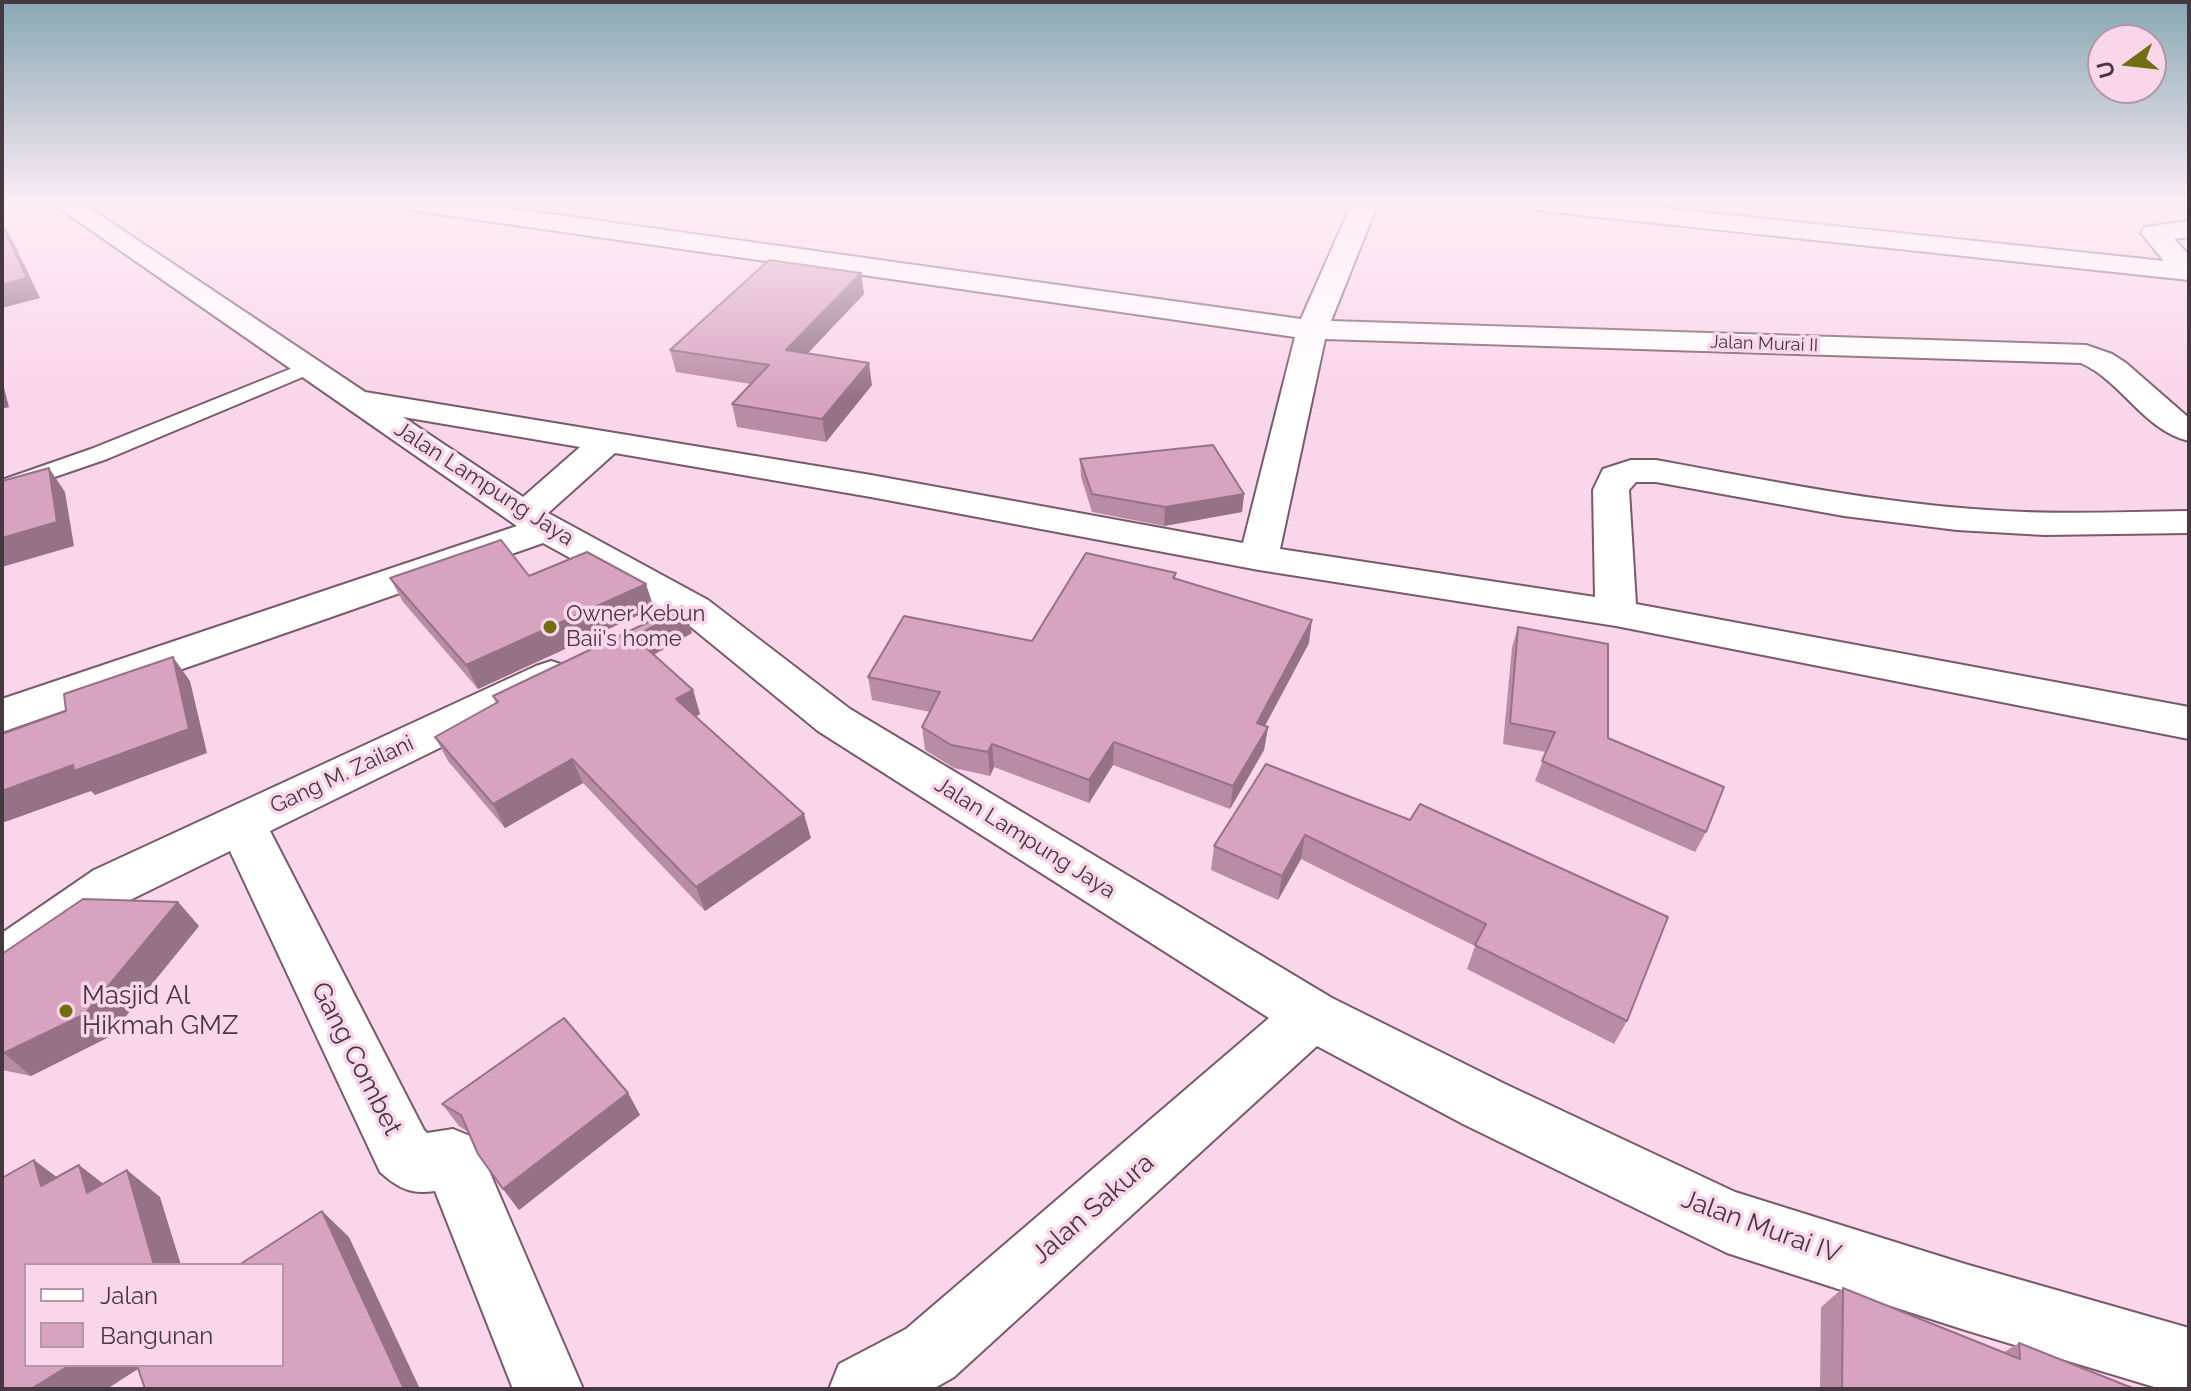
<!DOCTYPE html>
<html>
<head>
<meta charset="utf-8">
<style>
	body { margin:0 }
	#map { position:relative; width:2191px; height:1391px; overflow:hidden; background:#fad6ea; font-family:Raleway,sans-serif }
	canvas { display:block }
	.frame { position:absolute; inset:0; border:4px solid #463840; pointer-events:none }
	.legend { position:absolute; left:24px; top:1263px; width:260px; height:104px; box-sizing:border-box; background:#fad6ea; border:2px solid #b297a6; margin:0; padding:10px 14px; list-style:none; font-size:24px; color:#463840 }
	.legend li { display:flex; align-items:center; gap:16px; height:40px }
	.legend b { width:40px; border:2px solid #b297a6 }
	.north { position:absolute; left:2087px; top:24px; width:80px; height:80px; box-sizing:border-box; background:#fad6ea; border:2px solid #b297a6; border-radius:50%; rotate:255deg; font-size:22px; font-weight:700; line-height:32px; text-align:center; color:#463840 }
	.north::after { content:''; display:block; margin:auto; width:28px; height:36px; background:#6f6f12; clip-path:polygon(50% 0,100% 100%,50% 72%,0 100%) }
</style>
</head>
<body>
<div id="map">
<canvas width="2191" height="1391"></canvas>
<div class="frame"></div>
<ul class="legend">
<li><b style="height:10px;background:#fff"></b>Jalan</li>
<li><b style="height:22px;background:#d7a3c1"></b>Bangunan</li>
</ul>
<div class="north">U</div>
</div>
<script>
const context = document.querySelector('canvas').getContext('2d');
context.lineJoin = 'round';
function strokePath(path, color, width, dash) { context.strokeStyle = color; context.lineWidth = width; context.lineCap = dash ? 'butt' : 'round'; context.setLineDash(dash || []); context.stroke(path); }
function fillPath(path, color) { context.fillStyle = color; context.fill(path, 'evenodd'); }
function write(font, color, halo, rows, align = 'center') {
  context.font = font + ' Raleway,sans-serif'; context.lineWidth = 7; context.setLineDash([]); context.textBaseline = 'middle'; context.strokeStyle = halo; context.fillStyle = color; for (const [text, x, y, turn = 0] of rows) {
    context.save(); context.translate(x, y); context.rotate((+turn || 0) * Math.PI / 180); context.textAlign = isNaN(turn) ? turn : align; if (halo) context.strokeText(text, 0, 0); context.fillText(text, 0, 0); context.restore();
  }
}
const lane = new Path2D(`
	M310,361L320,367L317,371L107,459L2,495V480L91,449Z`);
const street = new Path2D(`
	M52,203H82L365,392L871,475L1243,543L1295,337L417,211L408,208L404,203H472L1301,319L1352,203H1378L1331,321L2086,345L2112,354L2126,363L2189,418V441C2143,430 2123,382 2081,363L1325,339L1280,549L1595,597L1593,490L1603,469L1631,460H1656C1766,480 1876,503 1988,510C2055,515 2122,512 2189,511V533L2044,535L1957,530L1844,516L1656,482H1636L1629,490L1636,604L2189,707V739L1616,626L1259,570L871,497L615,453L548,513L708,600L850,709L1332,998L1505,1084L1735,1192L1965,1264L2189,1328V1389H2161L1965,1330L1727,1253L1463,1124L1317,1046L954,1377L933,1389H829L839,1364L906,1329L1269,1018L818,731L680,618L543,543L2,732V699L517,526ZM403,417L580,447L523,497Z
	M1530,203H1616L2164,261L2141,233L2145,227L2189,221V237L2174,239L2189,255V280L1543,211L1534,208Z
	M551,661L566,666L573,676L566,686L270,831L424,1130L427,1133L453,1129L475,1138L583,1389H513L435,1191C411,1195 398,1188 380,1172L230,851L130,900L21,978L2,985V933L94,870L536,666Z`);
strokePath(lane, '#795a6c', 4);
strokePath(street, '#795a6c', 4);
fillPath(lane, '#fff');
fillPath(street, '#fff');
fillPath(new Path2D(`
	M861,273L864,294L808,353L872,385L826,442L737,427L732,404L751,384L676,372L670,350Z
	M1080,459L1244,494L1242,512L1164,526L1092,512L1081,477Z
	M1176,573L1175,578L1309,643L1265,726L1268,727L1264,750L1230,809L1113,765L1089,803L994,767L990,776L954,768L925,750L922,727L930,712L872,700L868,677L1032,641Z
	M390,578L654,608L478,689L403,602Z
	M1518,627L1608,738L1706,832L1695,852L1535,781L1546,752L1503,744L1512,647Z
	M692,633L654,655L693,690L700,714L696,717L811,838L705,911L583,783L505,828L448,761L435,737L496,703L493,696Z
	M1266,764L1627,1021L1614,1044L1467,969L1475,946L1301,859L1278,900L1211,870L1214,846Z
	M178,902L199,926L109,1037L31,1076L2,1070V954Z
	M628,1093L640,1115L519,1210L503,1189L468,1132L459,1126L442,1104Z
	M1843,1288L2004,1352L2019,1343L2135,1389H1820L1821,1307Z`), '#b98ca6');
fillPath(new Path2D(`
	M2,223L12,239L40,298L2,308Z
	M861,273L864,294L790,372L786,350Z
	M869,363L872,385L826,442L822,419Z
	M2,380L9,407L2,409Z
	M49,468L65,492L74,546L2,567V538Z
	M1244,494L1242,512L1164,526L1165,507Z
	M646,584L654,608L478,689L466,665Z
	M685,609L692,633L642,661L634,637Z
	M1312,620L1309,643L1254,746L1257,723Z
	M173,657L190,681L207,753L95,795L91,791L2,823V791L73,765Z
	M693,690L700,714L684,723L676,699Z
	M1268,727L1264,750L1230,809L1233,786Z
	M1114,742L1113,765L1089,803V780Z
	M992,744L994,767L990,776L988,752Z
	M572,759L583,783L505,828L493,804Z
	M804,814L811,838L705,911L696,887Z
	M1305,835L1301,859L1278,900L1282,876Z
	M178,902L199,926L109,1037L31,1076L4,1053Z
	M628,1093L640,1115L519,1210L503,1189Z
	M34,1160L70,1187L41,1186Z
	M79,1165L114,1192L87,1193Z
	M127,1170L160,1197L181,1265H154Z
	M322,1211L349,1237L420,1389H404Z
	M70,1365H144L107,1389H31Z`), '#967287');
const building = new Path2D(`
	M2,225L27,278L2,285Z
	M769,260L861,273L786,350L869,363L822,419L732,404L769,365L670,350Z
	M1213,445L1244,494L1165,507L1092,494L1080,459Z
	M49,468L57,522L2,538V481Z
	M501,540L529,576L587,552L646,584L466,665L390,578Z
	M1086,553L1176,573L1173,578L1312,620L1257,723L1268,727L1233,786L1114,742L1089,780L992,744L988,752L951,745L922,727L940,692L868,677L904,616L1032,641Z
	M682,606L685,609L634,637L693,690L676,699L804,814L696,887L572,759L493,804L435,737L498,702L493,696Z
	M1518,627L1608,644V738L1724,787L1706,832L1542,761L1555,732L1510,723Z
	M173,657L189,729L74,771L73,765L2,791V734L66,711L64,694Z
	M1266,764L1410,820L1420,804L1668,917L1627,1021L1475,945L1486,924L1305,835L1282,876L1214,846Z
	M83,899L178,902L85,1014L4,1053H2V954Z
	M564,1018L628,1093L503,1189L478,1154L461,1115L442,1104Z
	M34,1160L41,1186L79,1165L87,1193L127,1170L154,1265H26V1365H70L31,1389H2V1178Z
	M322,1211L404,1389H145L137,1365H282V1265H239Z
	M1843,1288L2020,1359L2019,1343L2135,1389H1842Z`);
fillPath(building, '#d7a3c1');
strokePath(building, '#967287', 2);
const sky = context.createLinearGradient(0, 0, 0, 398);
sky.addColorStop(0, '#87a8b3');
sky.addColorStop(0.51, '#fdedf6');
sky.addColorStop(1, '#fdedf600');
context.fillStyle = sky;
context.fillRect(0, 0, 2191, 398);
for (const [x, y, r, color] of [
	[550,627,8,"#6f6f12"],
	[66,1011,8,"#6f6f12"]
]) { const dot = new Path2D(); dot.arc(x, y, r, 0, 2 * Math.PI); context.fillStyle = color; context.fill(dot); strokePath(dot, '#fad6ea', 3); }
write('18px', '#463840', '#fad6ea', [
	["Jalan Murai II",1764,344,2]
]);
write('22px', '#463840', '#fad6ea', [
	["Jalan Lampung Jaya",484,484,33],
	["Gang M. Zailani",342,775,-25],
	["Jalan Lampung Jaya",1025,838,32]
]);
write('22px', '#463840', '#fad6ea', [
	["Owner Kebun",566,614],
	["Baii's home",566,639]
], 'left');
write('26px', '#463840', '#fad6ea', [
	["Masjid Al",82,996],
	["Hikmah GMZ",82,1026]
], 'left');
write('26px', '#463840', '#fad6ea', [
	["Gang Combet",356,1059,63],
	["Jalan Sakura",1093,1209,-41],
	["Jalan Murai IV",1761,1227,20]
]);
</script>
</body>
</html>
